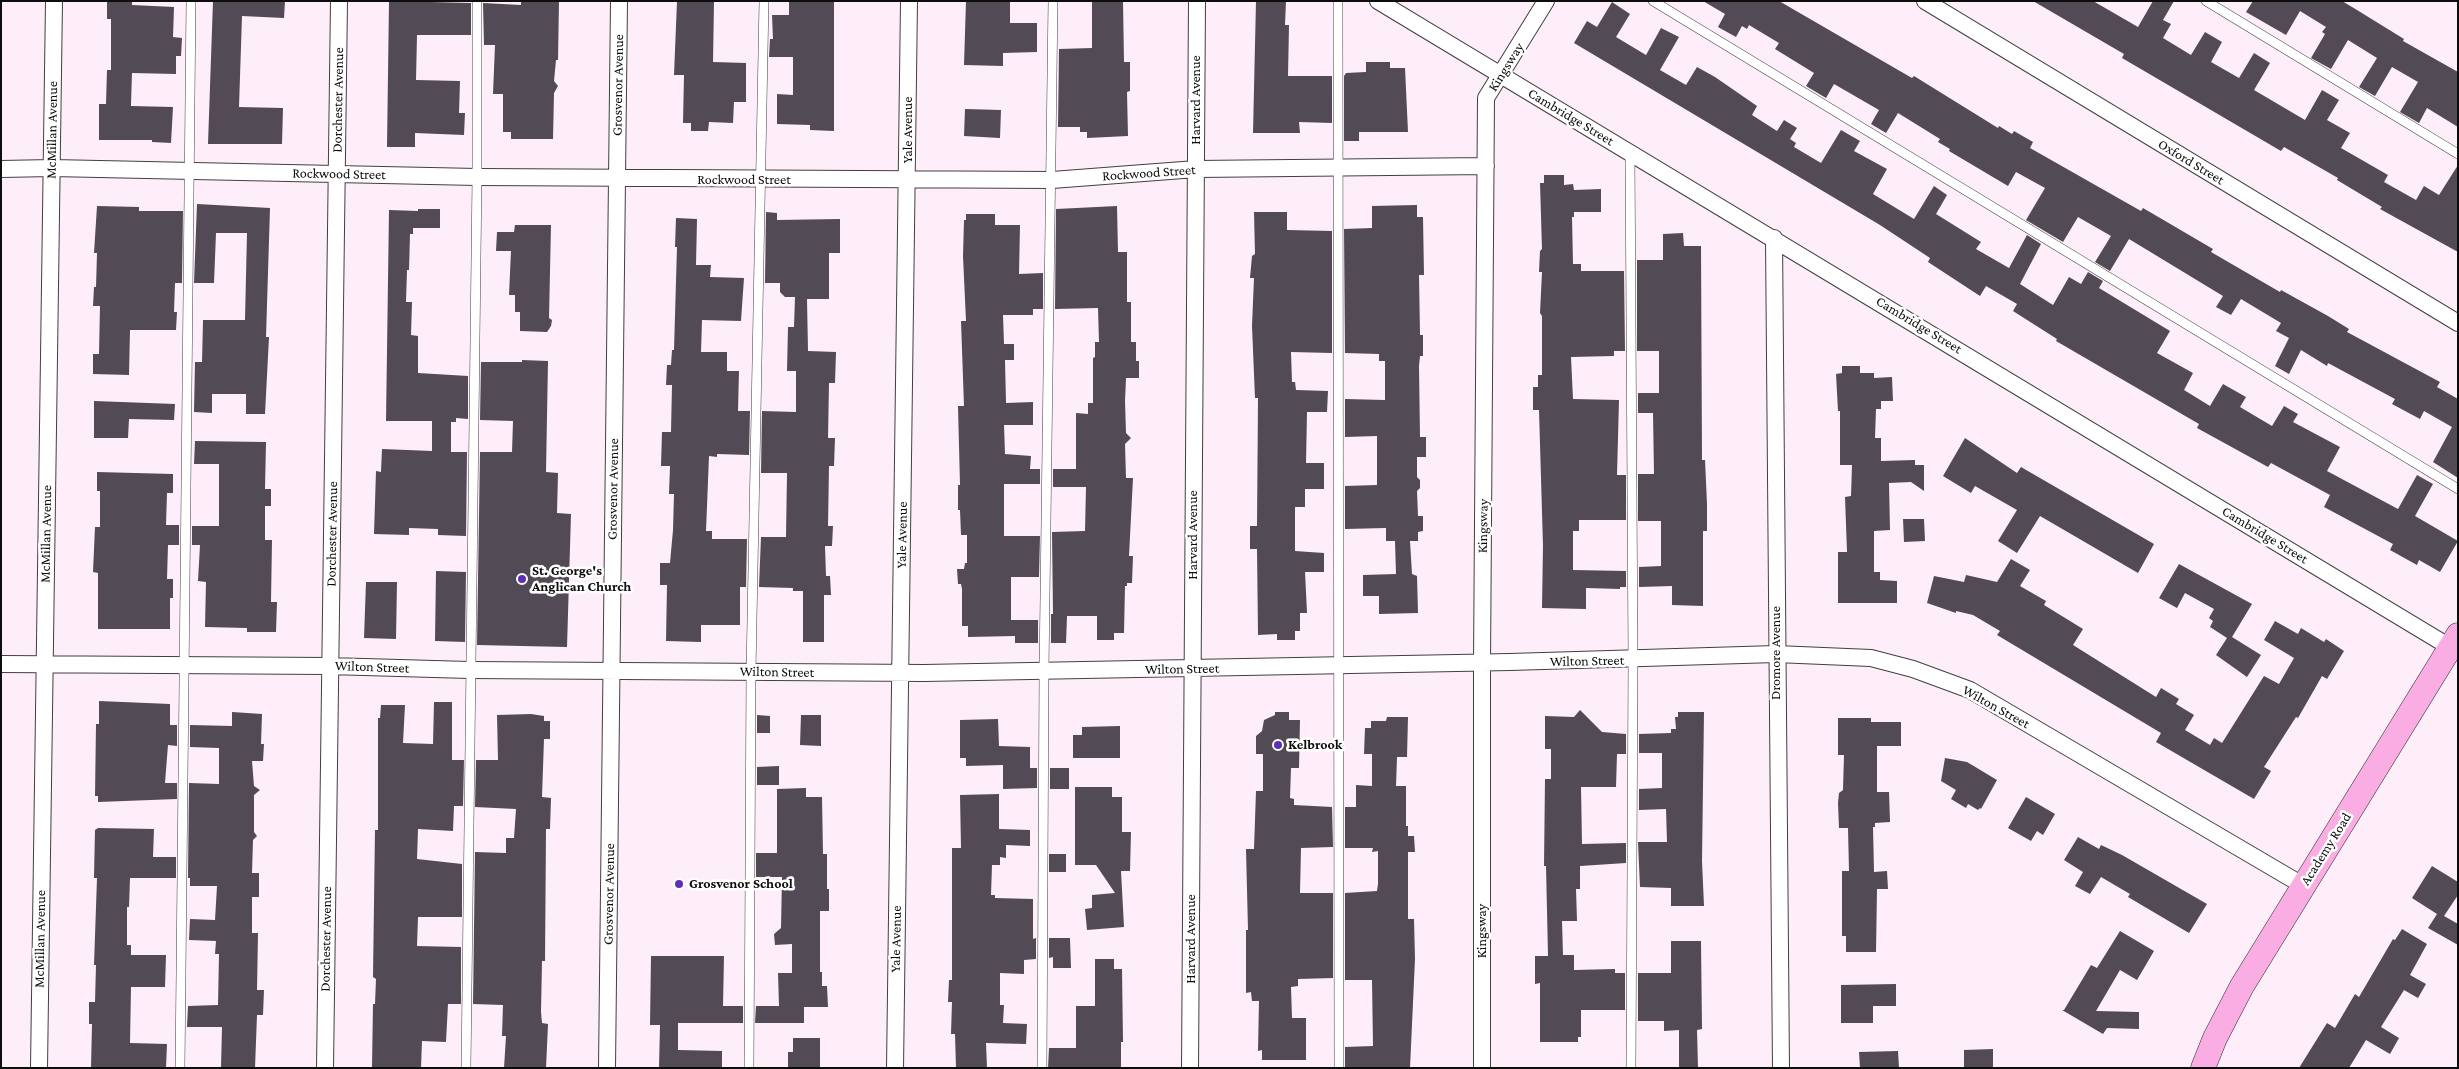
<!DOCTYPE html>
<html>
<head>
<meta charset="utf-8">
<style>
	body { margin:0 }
	#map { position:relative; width:2459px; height:1069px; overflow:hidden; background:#feeefa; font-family:"Crimson Pro",serif }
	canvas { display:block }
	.frame { position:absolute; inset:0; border:2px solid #0d0d0d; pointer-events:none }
</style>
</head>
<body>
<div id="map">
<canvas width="2459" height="1069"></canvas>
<div class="frame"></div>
</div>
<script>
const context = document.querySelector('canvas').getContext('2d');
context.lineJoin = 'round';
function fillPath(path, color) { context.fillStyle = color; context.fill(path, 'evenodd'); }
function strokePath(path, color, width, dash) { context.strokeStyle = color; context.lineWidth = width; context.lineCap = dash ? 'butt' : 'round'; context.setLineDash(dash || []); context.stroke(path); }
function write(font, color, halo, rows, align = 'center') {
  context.font = font + ' "Crimson Pro",serif'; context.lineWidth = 5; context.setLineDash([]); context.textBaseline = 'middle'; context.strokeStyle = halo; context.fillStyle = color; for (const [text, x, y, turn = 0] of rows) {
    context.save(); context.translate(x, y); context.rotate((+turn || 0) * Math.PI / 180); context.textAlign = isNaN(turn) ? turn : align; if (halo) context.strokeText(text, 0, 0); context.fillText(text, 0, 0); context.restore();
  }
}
fillPath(new Path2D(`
	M107,1H132V5L174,7L173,37L182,38L181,56H176V74L132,73L131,104V106L173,107L171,143L152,142V140H99V104H106L107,70H111V19H107Z
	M213,1H285L284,18L242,16L239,107L283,108L282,144H208Z
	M389,1L471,3V35H417L416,80L460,81L459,113H465L464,135L415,133V147H387Z
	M521,1H559L558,60H556L554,81L558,86L554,93L553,139H511V132H503V94H493L495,45H484L483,3L521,5Z
	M677,1H714L713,62L746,63V102H734L733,123L709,122L708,131H691V123H683L684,75H674Z
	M789,1H834V131L810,130V125L777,124V94L793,95V57H769L770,39H773L772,15H789Z
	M966,1H1010V23H1037V52L1003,53V66L964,65Z
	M1092,1H1123L1124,62H1130V91L1127,92L1128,136L1087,138V132H1080V127H1058L1059,49L1092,48Z
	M1256,1H1286L1285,25H1289L1288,76H1332V123L1299,122L1300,133H1253Z
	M1703,1H1779L1912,78L1914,76L1998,128L1999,126L2012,134L2014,131L2033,142L2030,148L2141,211L2143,208L2213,249L2211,252L2280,292L2281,290L2328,316L2349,329L2347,332L2440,382L2437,387L2458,399V478L2433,462L2452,427L2424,411L2420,419L2392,404L2395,399L2328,363L2327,366L2301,350L2289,374L2275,366L2289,338L2276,331L2281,323L2241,299L2231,315L2216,307L2223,296L2129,239L2110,271L2095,262L2111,236L2078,217L2063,242L2026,220L2045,188L2016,172L2008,186L1949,151L1950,149L1938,142L1940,139L1898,113L1886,133L1871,124L1879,110L1834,84L1826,98L1806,86L1814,73L1775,49L1779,43L1749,25L1747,29L1742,26L1736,37L1718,27L1725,14Z
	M2033,1H2093L2138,27L2153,1H2174L2163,20L2171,24L2163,38L2191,55L2205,32L2222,42L2211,62L2239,78L2254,53L2270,63L2254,90L2305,120L2322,90L2339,100L2327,120L2350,133L2341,148L2388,175L2384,182L2416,200L2424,186L2439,195L2458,165V252L2380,209L2382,207L2337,180L2338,178L2284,147L2281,151L2122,58L2124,54Z
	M2253,1H2342L2357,10L2404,39L2403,41L2458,72V127L2427,108L2419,123L2400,112L2418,82L2392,67L2375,96L2359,87L2377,58L2348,40L2331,69L2311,58L2325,34L2322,32L2326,27L2300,11L2286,35L2246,12Z
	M1612,2L1630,14L1616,37L1646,55L1661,28L1679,37L1660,70L1686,85L1697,67L1715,77L1757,106L1752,115L1777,131L1784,120L1797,128L1790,139L1796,143L1794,147L1821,163L1841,130L1860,141L1854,151L1887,169L1873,194L1914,219L1934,186L1947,195L1936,214L1981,242L1976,249L2009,268L2027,235L2041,244L2020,284L2053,305L2069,277L2081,284L2088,272L2103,281L2099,288L2170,331L2157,353L2193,373L2184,390L2210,406L2223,384L2246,397L2240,407L2272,426L2284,406L2298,414L2293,422L2340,447L2327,471L2398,509L2417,475L2433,484L2415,516L2458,541L2440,572L2419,560L2417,565L2390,550L2393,544L2324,507L2330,495L2271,463L2268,467L2197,428L2199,424L2056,341L2057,339L2013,311L2017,304L1986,286L1980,296L1928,262L1930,258L1880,225L1574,43L1587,21L1597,27Z
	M1366,62H1390V68H1405L1408,132H1359V141H1344V76L1346,73L1366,72Z
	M965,109L1001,110L1000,138L964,136Z
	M1544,175H1564V185L1573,184L1574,190L1601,189V212H1574V217H1572L1573,264H1581V271H1624L1625,351H1614V356L1571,357L1573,399L1619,400L1617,475H1626V520H1579V531H1573V570L1626,571V587H1620V589L1586,588V609L1542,608L1543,546L1539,410H1533V387H1538V375H1542V316L1540,313L1542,272H1539L1540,251L1542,249L1540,183H1544Z
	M197,204L270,208L266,337H269L265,414H246V394H212V413L194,412L195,362H202L203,320H245L247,233H216L214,283H194Z
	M1417,205V217H1423L1424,275H1419L1420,335H1423V356H1420L1419,366L1420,437H1426V457H1417V477L1420,480V488L1417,491L1418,516H1423V531L1418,532V541H1410L1412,574L1417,576L1418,613L1379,614V596H1363V575L1396,574L1395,541H1386V528L1345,529V486L1377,485V436L1345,437V399L1385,400V361H1379V354L1345,353L1344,229L1372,228V206Z
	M97,206L139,207V211H183L182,283H175L174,312H177L176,330H130L129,375L93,374V354H99L100,306H93L94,287H96L97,253H94Z
	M1117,206L1118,252H1127V302H1131V342H1136V361H1139V378H1126L1125,401L1126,433L1131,438L1125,444L1126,478H1133L1129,556H1133L1132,583H1127V586H1125L1124,633H1114V640H1097V616H1067L1066,643H1051V614H1053L1052,532L1085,531L1086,487H1053V469H1076V413L1088,414V403H1093V358L1095,357V342H1099L1098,308L1055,309L1056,209Z
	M418,209H440V228H413V234H410L409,270H407L406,302H412L411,335L418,336V373L468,376V419L456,418V422H451V452H467L466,536L438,535V529L409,528V535L374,534L376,471L381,472L382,449L432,451V421H386L389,210L418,211Z
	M766,212L777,213V220L840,219V253H829V299H807L808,351L836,352L835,383H829L828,438H835L834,466H829L828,526H833L832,546H825L826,576H830L831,595H824V642H803V591H793V588L759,587L761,537H786L787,473H761L762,411L796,412V371H787L788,327H794L795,297H785L780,292V283H765Z
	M1254,212H1287V230L1332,231V353L1291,352L1292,382H1295L1296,390L1328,391L1327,412H1307L1306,463H1324V489H1305V507H1295V551L1324,553V572H1305L1307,613H1300V631H1295V640H1277V634L1258,635L1257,549H1250V526H1257L1258,398H1255L1252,326L1254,278H1250L1252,256L1255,254Z
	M966,214H995V225H1020L1019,274L1043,273V309H1033V315H1003L1004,344H1014V360H1005L1006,403L1033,402V425H1004L1005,454L1031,456L1030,469H1040V484H1004V536H1040L1039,577H1011V620H1038V643H1015V636L968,637V626H962V589L961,584H958L957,569H964L965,563H967V535H961L960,510H958V485H960L958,406H964L961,321H966L963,256L964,220H966Z
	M676,218L697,219L696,265H711L710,277L744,278L741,321L702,320L701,352H727V371H739L738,411H750L749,455L717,454V457L709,456L706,531H712V539H747L746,587H740V625H701V642L666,641L667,585H660V563H670L673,530L674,494H669L670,466H661L662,432H671L672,385H666L667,365H671L672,350H674L677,247H675Z
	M515,225H551L549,318L552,320L551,326L547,332L520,331V312H515V295H509L511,251H496L497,232H514Z
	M1683,233L1684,246H1701L1702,460H1705L1707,504V531H1703V606L1672,605V586L1639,587V567L1661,566V521H1638V474H1654L1653,413H1638V393H1659V351H1637V260H1663V234Z
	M522,360L548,361L546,472L558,473L557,513L571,514L567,647L477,645L480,452H512L513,421L480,420L481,362H522Z
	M1842,366H1860V373H1874V378L1892,377L1893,401H1881V409H1876L1875,438H1881V461L1915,460V465H1924V491L1911,482L1889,483L1890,530L1874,531V572H1880V580L1897,581V603H1838V552H1847L1845,497L1851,496L1852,465H1840V411H1838L1836,374L1842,373Z
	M94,401L175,404L174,420L129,419L128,438H94Z
	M1965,438L2017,473L2021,467L2154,544L2138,573L2040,516L2017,553L1998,541L2017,510L1975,486L1971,493L1943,476Z
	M195,441L266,442L265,489H271V506H265V540H272L271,602H277L276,632H247V628L205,627L206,582L198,581L200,545H192V526H219V464H194Z
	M97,472L173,474V493H167L166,525H179V545H168L167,579H173V598H170V629H98V573L93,572L95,527H100V491H97Z
	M1903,519H1924L1925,541L1904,542Z
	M2011,559L2030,570L2020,586L2046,601L2044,605L2083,629L2073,645L2156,697L2161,688L2179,699L2176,704L2194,715L2185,730L2210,745L2214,738L2222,743L2264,676L2279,684L2294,658L2264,640L2275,621L2298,634L2301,628L2324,642L2326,639L2344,651L2327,679L2322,676L2298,718L2296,717L2264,767L2271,771L2254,799L2156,742L2161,733L1997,635L2000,631L1973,615L1956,611V613L1927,603L1934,576L1964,582L1966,575L1997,582Z
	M2179,564L2252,604L2232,637L2261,655L2247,677L2216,655L2227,638L2210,627L2213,621L2209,618L2214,609L2185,593L2177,608L2159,598Z
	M436,571L466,572L465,642L435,641Z
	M366,582H397L396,639L364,638Z
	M99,701L170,704V725H177V746L168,745L165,783H177V799L98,802V796H95L96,724H99Z
	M434,702H452V760H464L463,806H454L453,831L418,829L417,859L462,864V917H418L417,946L461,947V1004H448L446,1042L422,1041L421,1068H372L373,1004H375L376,979L373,977L375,830H378V718H380L381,705H405L403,743L433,744Z
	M1580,710L1602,732L1626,734V754H1617L1616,787H1581L1582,844L1626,843V863L1580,866V889H1576L1577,921H1562L1563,955H1574V970L1615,969V973H1625V1010H1581V1037H1578V1042H1540V983L1535,984V956H1548L1546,866H1544L1545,779H1551V749H1545V716L1574,717Z
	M232,712L262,714L261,744H264L263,761H252L254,786L260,790L254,795V832L257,836L253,840L252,873H259V897H252V933H258L257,990H264L263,1015H257L255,1068H221L222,1027H187L188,1006L218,1005L219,954H215L216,941L189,940L190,919L215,920L217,886H190V878H188L189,783L219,784V748L190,747V725L232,726Z
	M1275,712H1289V720H1300L1299,768H1291L1290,798L1294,799V805L1332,807L1333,847L1301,848L1300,893H1333V978L1298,979V986L1291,987L1292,1018H1306V1060H1262V1050L1258,1051L1259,1001H1252L1251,992L1246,993V930H1248L1246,849H1254L1256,791H1263V754H1256V736L1262,731L1264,720L1275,715Z
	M1678,712H1704L1702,861L1704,906H1671V888L1640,887L1638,842H1667L1666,809L1639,810V789L1662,788V753H1639V734L1671,733V729H1676L1675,717H1678Z
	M531,714L544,716V721H550V739H544L542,797L551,798L550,829H546L545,961H542L541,1012L542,1023L548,1024L546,1068H504L506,1036H502L503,1005L473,1004L475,852L506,853V838H514L516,809L475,807L476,760H498L497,715Z
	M757,715L770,716V733H757Z
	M801,715H821V746L800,745Z
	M1387,717H1408L1407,757H1397L1396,786H1406V826H1408V836H1414L1415,852H1408V919H1414L1415,959L1410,1068H1345V1047L1373,1046L1372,980H1345V893L1377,891L1378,884V851L1372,852L1373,848H1345V807H1356V785L1372,786V754H1364L1365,728H1371V721H1386Z
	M1838,718H1871V722H1901V746H1877V792H1889L1890,822L1875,823V827H1873L1874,872L1887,871L1888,889H1877L1876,952H1846V936H1842V871H1849L1848,828H1839L1838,803L1839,793L1843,790L1844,755H1838Z
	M998,719L999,746L1030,747V768H1037V788L1003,789V765L966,766V758H960V720Z
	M1120,726V758H1073V735H1082V727Z
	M1945,758L1967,762L1997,780L1981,809L1980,808L1978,810L1968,804L1966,808L1951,799L1956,790L1941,781Z
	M779,766V785H757V767Z
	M1050,768H1069V789H1050Z
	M1075,787H1112V797H1122V832H1131L1130,871H1121L1124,927L1087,930L1085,909L1092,908V895L1115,893L1096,865H1075Z
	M806,788V797H822L823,854H827V889H829V911H820V972H822V986H827L828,1007H804V1023H755L756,1006H779L778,973H792V944L775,945L774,934L781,928L782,877H756V853H777V789Z
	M999,794V829L1030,830V846L1006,845V858L1000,857V865H992L991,895H995V898L1033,899V939L1036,938V959L1024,960V974L1000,973V1005H1004L1003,1023L1027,1024L1026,1044L986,1043L987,1068H956L955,1034H951L952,1002H948L949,980H952V848H961L960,795Z
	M2026,797L2055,814L2043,835L2037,831L2031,841L2008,828Z
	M98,828L154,829L153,857H176V878H130L129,907H127V945H131V955H166L165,987H131L130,1043L167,1044L166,1068H91L92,1024H89V1002H95L96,965H94L97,878H94L95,830Z
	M2078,837L2099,849L2101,845L2122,855L2207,904L2189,933L2128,897L2130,894L2101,877L2090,894L2075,886L2083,872L2064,860Z
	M1049,854H1066V872H1049Z
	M2432,866L2458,882V895L2444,916L2458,924V945L2428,928L2437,914L2412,898Z
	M2402,929L2427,944L2410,975L2426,984L2418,998L2404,990L2381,1027L2399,1038L2390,1054L2366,1040L2349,1068H2299L2327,1023L2335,1028L2355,994L2359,997L2393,939L2395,940Z
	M2120,931L2154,951L2137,980L2120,970L2096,1011L2139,1012V1029L2107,1028L2103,1034L2062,1010H2064L2091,965L2097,968Z
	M1049,938H1070L1071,968H1053V957L1049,958Z
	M1671,941H1701L1702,1029L1697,1030L1698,1068H1679V1030L1664,1031V1021H1638V973H1671Z
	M651,956H724L723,1006H743V1023H678V1050L722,1051V1068H659L660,1025H650Z
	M1095,959H1114V969H1122L1123,1042H1121V1068H1048L1049,1048H1076V1006H1095Z
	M1896,984V1006H1873V1023H1841V985Z
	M793,1038H820V1068H788V1052H793Z
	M1993,1049V1068H1964V1050Z
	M1898,1051L1899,1068H1860L1859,1052Z`), '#524a54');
const service = new Path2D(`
	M1338,1L1339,1068
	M1653,1L2458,489
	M2206,1L2458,154
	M1630,153L1633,660L1631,1068
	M180,1068L191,1
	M466,1068L477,177V1
	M749,1068L751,671L764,1
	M1042,1068L1044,670L1053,1`);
const minor = new Path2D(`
	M1378,1L2458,652
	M1925,1L2458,323
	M1,169L52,168L477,177L1052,180L1196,169L1486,166
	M1774,238L1781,1068
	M1,664L329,666L469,670L924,673L1510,662L1776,654L1871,658L1913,669L1970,690L2304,886
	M39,1068L54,1
	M325,1068L339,1
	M607,1068L619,1
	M895,1068L909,1
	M1190,1068L1197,1
	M1482,1068V663L1486,98L1546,1`);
const secondary = new Path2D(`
	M2203,1068L2215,1038L2242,986L2458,635`);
strokePath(service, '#404040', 10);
strokePath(minor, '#404040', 18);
strokePath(secondary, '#2f2f2f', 25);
strokePath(service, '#fff', 9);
strokePath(minor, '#fff', 16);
strokePath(secondary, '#f9ade3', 24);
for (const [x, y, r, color] of [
	[522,579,5,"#5d2fb2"],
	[1278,745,5,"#5d2fb2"],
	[679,884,5,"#5d2fb2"]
]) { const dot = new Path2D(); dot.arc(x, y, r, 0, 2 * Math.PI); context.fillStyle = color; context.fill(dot); strokePath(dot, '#fff', 2); }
write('14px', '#0d0d0d', '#fff', [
	["Kingsway",1506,67,-58],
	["Grosvenor Avenue",618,85,-89],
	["Dorchester Avenue",338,100,-89],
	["Harvard Avenue",1196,100,-90],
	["Cambridge Street",1571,117,31],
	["McMillan Avenue",52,130,-89],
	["Yale Avenue",908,130,-90],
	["Oxford Street",2191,162,31],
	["Rockwood Street",1149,173,-4],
	["Rockwood Street",339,174,1],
	["Rockwood Street",744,180],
	["Cambridge Street",1919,325,31],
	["Grosvenor Avenue",613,489,-89],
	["Kingsway",1483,526,-89],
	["McMillan Avenue",46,534,-89],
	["Dorchester Avenue",332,534,-89],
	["Yale Avenue",902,535,-89],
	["Harvard Avenue",1193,535,-90],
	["Cambridge Street",2265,535,31],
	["Dromore Avenue",1776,653,-90],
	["Wilton Street",1587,661,-1],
	["Wilton Street",372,667,2],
	["Wilton Street",1182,669,-1],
	["Wilton Street",777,672,1],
	["Wilton Street",1996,707,29],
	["Academy Road",2326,849,-58],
	["Grosvenor Avenue",609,894,-89],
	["Kingsway",1482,931,-90],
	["McMillan Avenue",40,939,-89],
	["Dorchester Avenue",326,939,-89],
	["Yale Avenue",896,939,-89],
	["Harvard Avenue",1191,939,-90]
]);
write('bold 14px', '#0d0d0d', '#fff', [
	["St. George's",532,571],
	["Anglican Church",532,587],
	["Kelbrook",1288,745],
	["Grosvenor School",689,884]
], 'left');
</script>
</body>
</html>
